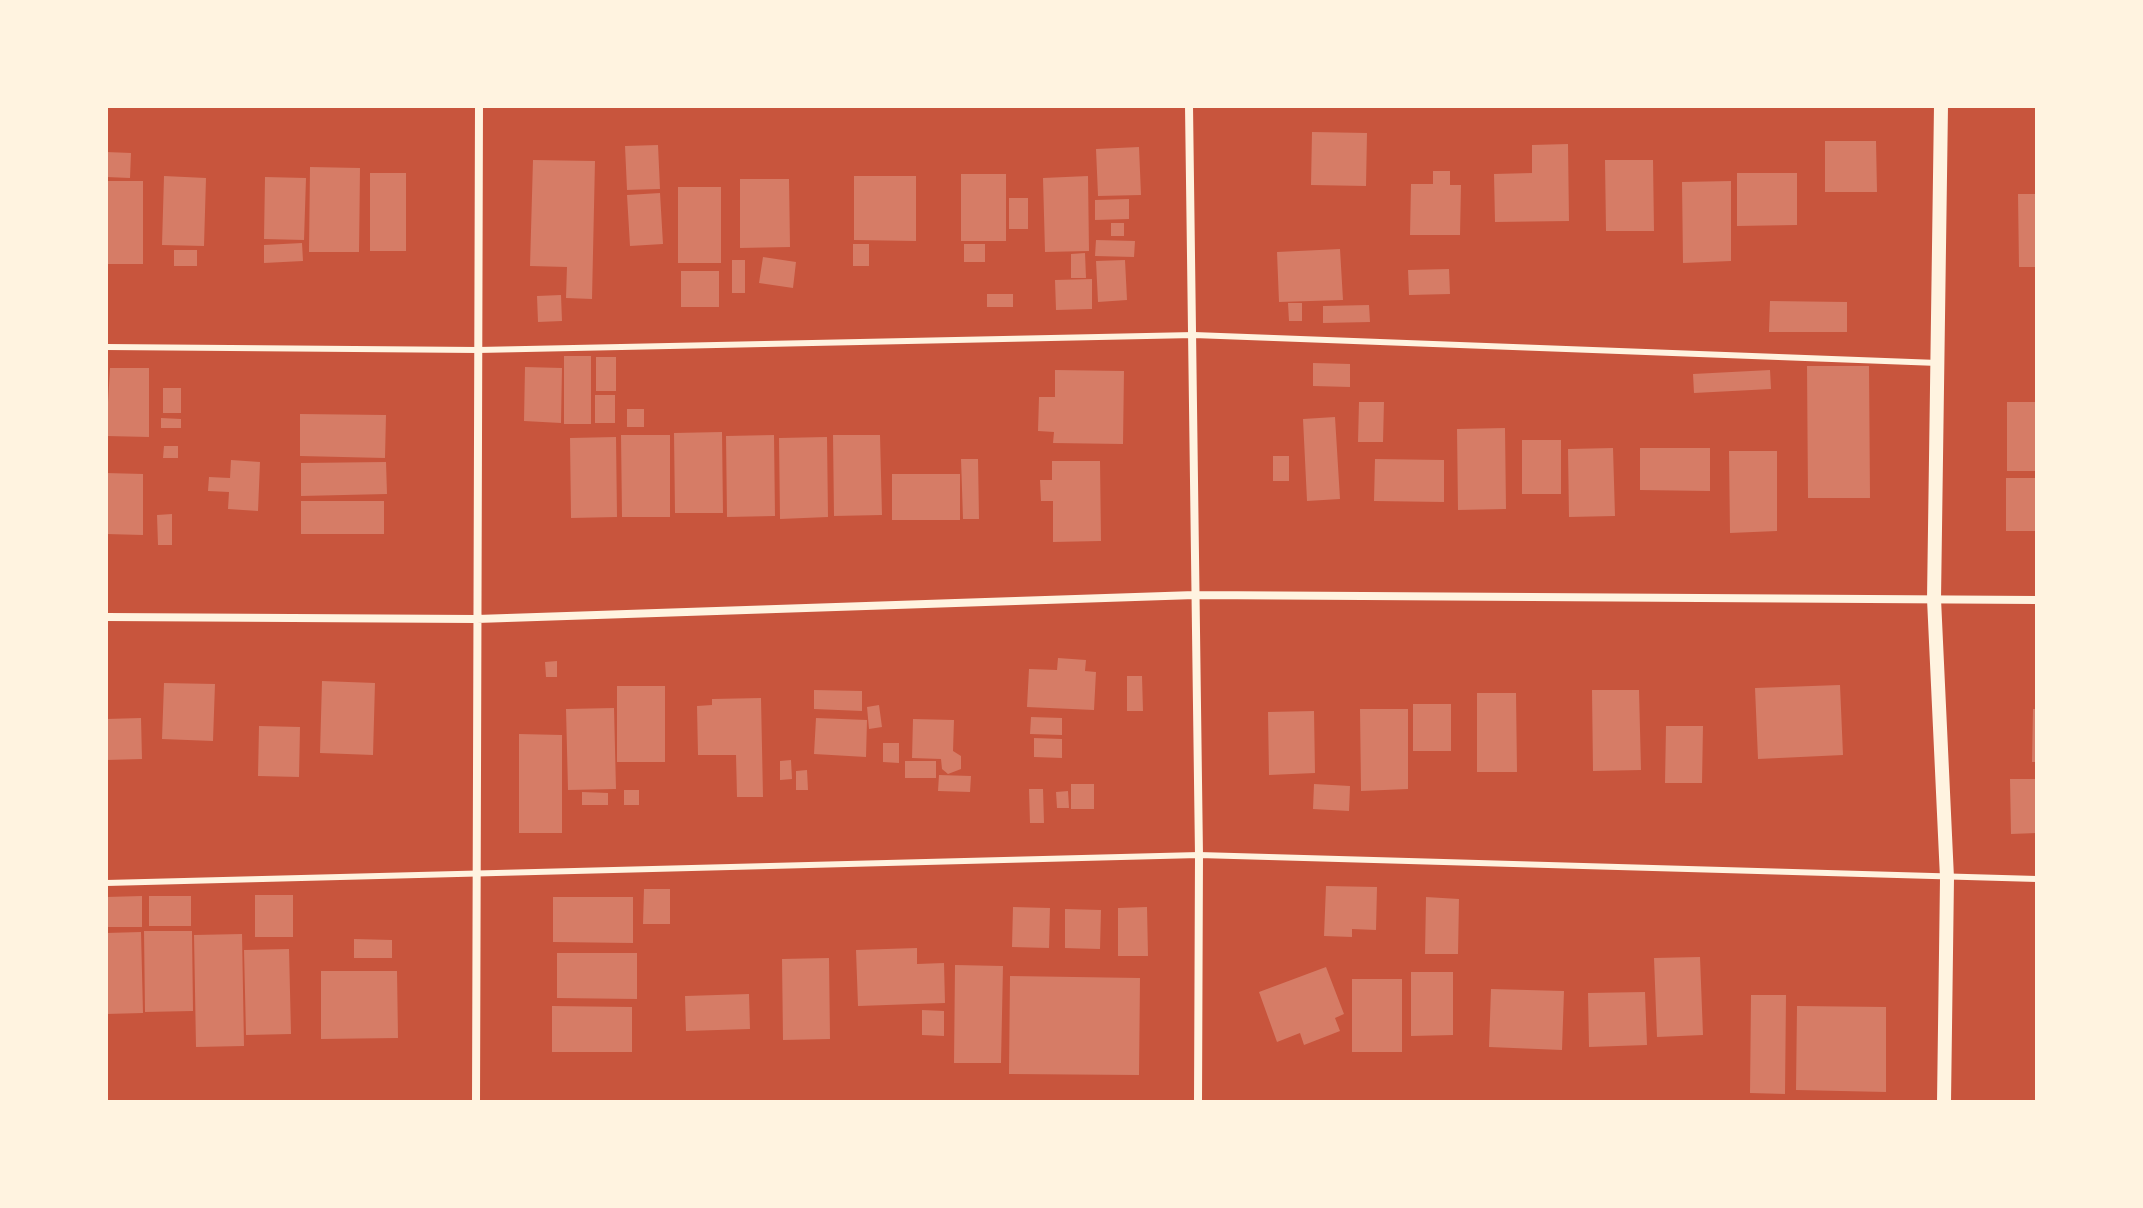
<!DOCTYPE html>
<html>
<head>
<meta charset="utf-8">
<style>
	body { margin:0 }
	#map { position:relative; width:2143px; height:1208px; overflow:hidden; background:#c8553d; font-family:Ubuntu,sans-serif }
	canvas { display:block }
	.frame { position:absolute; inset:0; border:108px solid #fff3e0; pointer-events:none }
</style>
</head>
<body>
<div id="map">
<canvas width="2143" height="1208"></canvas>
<div class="frame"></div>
</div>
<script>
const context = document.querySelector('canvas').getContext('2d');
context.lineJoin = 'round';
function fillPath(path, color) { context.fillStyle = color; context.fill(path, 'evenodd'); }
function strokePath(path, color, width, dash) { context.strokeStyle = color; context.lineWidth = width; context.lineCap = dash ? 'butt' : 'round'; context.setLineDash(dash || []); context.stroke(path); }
fillPath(new Path2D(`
	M1312,132L1367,133L1366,186L1311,185Z
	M1825,141H1876L1877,192H1825Z
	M1568,144L1569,221L1495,222L1494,174L1532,173V145Z
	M658,145L660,189L627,190L625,146Z
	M1139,147L1141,195L1098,196L1096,149Z
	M106,152L131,153L130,178L106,177Z
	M533,160L595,161L592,299L566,298L567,267L530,266Z
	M1605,160H1653L1654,231H1606Z
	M310,167L360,168L359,252H309Z
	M1433,171H1450V185H1461L1460,235H1410L1411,184H1433Z
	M370,173H406V251H370Z
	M1737,173H1797V225L1737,226Z
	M961,174H1006V241H961Z
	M164,176L206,178L204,246L162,245Z
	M854,176H916V241L854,240Z
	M1088,176L1089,251L1045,252L1043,178Z
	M265,177L306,178L304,240L264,239Z
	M740,179H789L790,247L740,248Z
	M106,181H143V264H106Z
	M1731,181V261L1683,263L1682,182Z
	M678,187H721V263H678Z
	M660,193L663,244L630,246L627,195Z
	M2018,194H2037V267H2019Z
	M1009,198H1028V229H1009Z
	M1129,199V219L1095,220V200Z
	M1111,223H1124V236H1111Z
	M1096,240L1135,241L1134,257L1095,256Z
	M302,243L303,261L264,263V245Z
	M853,244H869V266H853Z
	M964,244H985V262H964Z
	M1340,249L1343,300L1279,302L1277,252Z
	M174,250H197V266H174Z
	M1085,253L1086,278H1071V254Z
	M763,257L796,262L793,288L759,283Z
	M732,260H745V293H732Z
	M1125,260L1127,300L1098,302L1096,261Z
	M1449,269L1450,294L1409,295L1408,270Z
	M681,271H719V307H681Z
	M1092,279V309L1056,310L1055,280Z
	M987,294H1013V307H987Z
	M561,295L562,321L538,322L537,296Z
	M1770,301L1847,302V332H1769Z
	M1288,303H1302V321H1289Z
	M1369,305L1370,322L1323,323V306Z
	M564,356H591V424H564Z
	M596,357H616V391H596Z
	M1313,363L1350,364V387L1313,386Z
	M1807,366H1869L1870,498H1808Z
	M525,367L562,368L561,423L524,421Z
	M110,368H149V437L106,436Z
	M1055,370L1124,371L1123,444L1053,443L1054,432L1038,431L1039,397H1055Z
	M1770,370L1771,389L1694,393L1693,374Z
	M163,388H181V413H163Z
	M595,395H615V423H595Z
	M1359,402H1384L1383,442H1358Z
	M2007,402H2037V471H2007Z
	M627,409H644V427H627Z
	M300,414L386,415L385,458L300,456Z
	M1335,417L1340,499L1307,501L1303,419Z
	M161,418L181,419V428H161Z
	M1505,428L1506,509L1458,510L1457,429Z
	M722,432L723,513H675L674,433Z
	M621,435H670V517H622Z
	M774,435L775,516L727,517L726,436Z
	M833,435H880L882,515L834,516Z
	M616,437L617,517L571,518L570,438Z
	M827,437L828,517L780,519L779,438Z
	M1522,440H1561V494H1522Z
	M164,446H178V458H163Z
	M1613,448L1615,516L1569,517L1568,449Z
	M1640,448H1710V491L1640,490Z
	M1729,451H1777V531L1730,533Z
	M1273,456H1289V481H1273Z
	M961,459H978L979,519H963Z
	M1375,459L1444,460V502L1374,501Z
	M231,460L260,462L258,511L228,509L229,492L208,491L209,477L230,478Z
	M1052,461H1100L1101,541L1053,542V501H1041L1040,480H1052Z
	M386,462L387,494L301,496V463Z
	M106,473L143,474V535L106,534Z
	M892,474H960V520H892Z
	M2006,478H2037V531H2006Z
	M301,501H384V534H301Z
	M172,514V545H158L157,515Z
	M1058,658L1086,660L1085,671L1096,672L1094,710L1027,707L1029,669L1057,670Z
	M557,661V677H546L545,662Z
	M1127,676H1142L1143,711H1127Z
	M322,681L375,683L373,755L320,753Z
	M164,683L215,684L213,741L162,739Z
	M1840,685L1843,755L1758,759L1755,688Z
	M617,686H665V762H617Z
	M814,690L862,691V711L814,709Z
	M1592,690H1639L1641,770L1593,771Z
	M1477,693H1516L1517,772H1477Z
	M761,698L763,797H737L736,755H698L697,706L712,705V699Z
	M1413,704H1451V751H1413Z
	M879,705L882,727L869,729L867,707Z
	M614,708L616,789L568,790L566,709Z
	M1360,709H1408V789L1361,791Z
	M2033,709H2037V762H2032Z
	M1314,711L1315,773L1269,775L1268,712Z
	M1031,717L1062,718V735L1030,734Z
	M141,718L142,759L106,760V719Z
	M816,718L867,720L866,757L814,754Z
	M913,719L954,720L953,751L961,756V769L948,774L942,769L941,759L912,758Z
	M259,726L300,727L299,777L258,776Z
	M1666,726H1703L1702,783H1665Z
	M519,734L562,735V833H519Z
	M1034,738L1062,739V758L1034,757Z
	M883,743H899V763L883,762Z
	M791,760L792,779L780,780V761Z
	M905,761H936V778H905Z
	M807,770L808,790H796V771Z
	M939,775L971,776L970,792L938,791Z
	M2010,779H2037V833L2011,834Z
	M1071,784H1094V809H1071Z
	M1314,784L1350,786L1349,811L1313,809Z
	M1029,789H1043L1044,823H1030Z
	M624,790H639V805H624Z
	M1068,791L1069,808H1057L1056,792Z
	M582,792L608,793V805H582Z
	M1326,886L1377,887L1376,930L1352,929V937L1324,936Z
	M644,889H670V924H643Z
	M255,895H293V937H255Z
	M142,896V927H106V897Z
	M149,896H191V926H149Z
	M553,897H633V943L553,942Z
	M1426,897L1459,899L1458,954H1425Z
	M1013,907L1050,908L1049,948L1012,947Z
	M1147,907L1148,956H1118V908Z
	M1065,909L1101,910L1100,949L1065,948Z
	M144,931H192L193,1011L145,1012Z
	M141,932L143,1013L106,1014V933Z
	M242,934L244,1046L196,1047L194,935Z
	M354,939L392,940V958H354Z
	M917,948V964L944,963L945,1003L858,1006L856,950Z
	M289,949L291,1034L246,1035L244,950Z
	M557,953H637V999L557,998Z
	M1700,957L1703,1035L1657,1037L1654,958Z
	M829,958L830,1039L783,1040L782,959Z
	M955,965L1003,966L1001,1063H954Z
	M1326,967L1344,1014L1335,1018L1340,1031L1304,1045L1300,1033L1277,1042L1259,992Z
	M321,971H397L398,1038L321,1039Z
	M1411,972H1453V1035L1411,1036Z
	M1010,976L1140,978L1139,1075L1009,1074Z
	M1352,979H1402V1052H1352Z
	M1491,989L1564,991L1562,1050L1489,1047Z
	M1645,992L1647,1045L1589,1047L1588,993Z
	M749,994L750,1029L686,1031L685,996Z
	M1751,995H1786L1785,1094L1750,1093Z
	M552,1006L632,1007V1052H552Z
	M1797,1006L1886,1007V1092L1796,1090Z
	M922,1010L944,1011V1036L922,1035Z`), '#d67c66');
strokePath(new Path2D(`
	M106,347L478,350L1194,335L1938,363
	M106,883L1199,855L2037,879`), '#fff3e0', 6);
strokePath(new Path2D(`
	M1189,106L1199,855L1198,1102
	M106,617L477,619L1195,595L2037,600
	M476,1102L479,106`), '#fff3e0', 8);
strokePath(new Path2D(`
	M1941,106L1934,599L1947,878L1944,1102`), '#fff3e0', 14);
</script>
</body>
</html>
